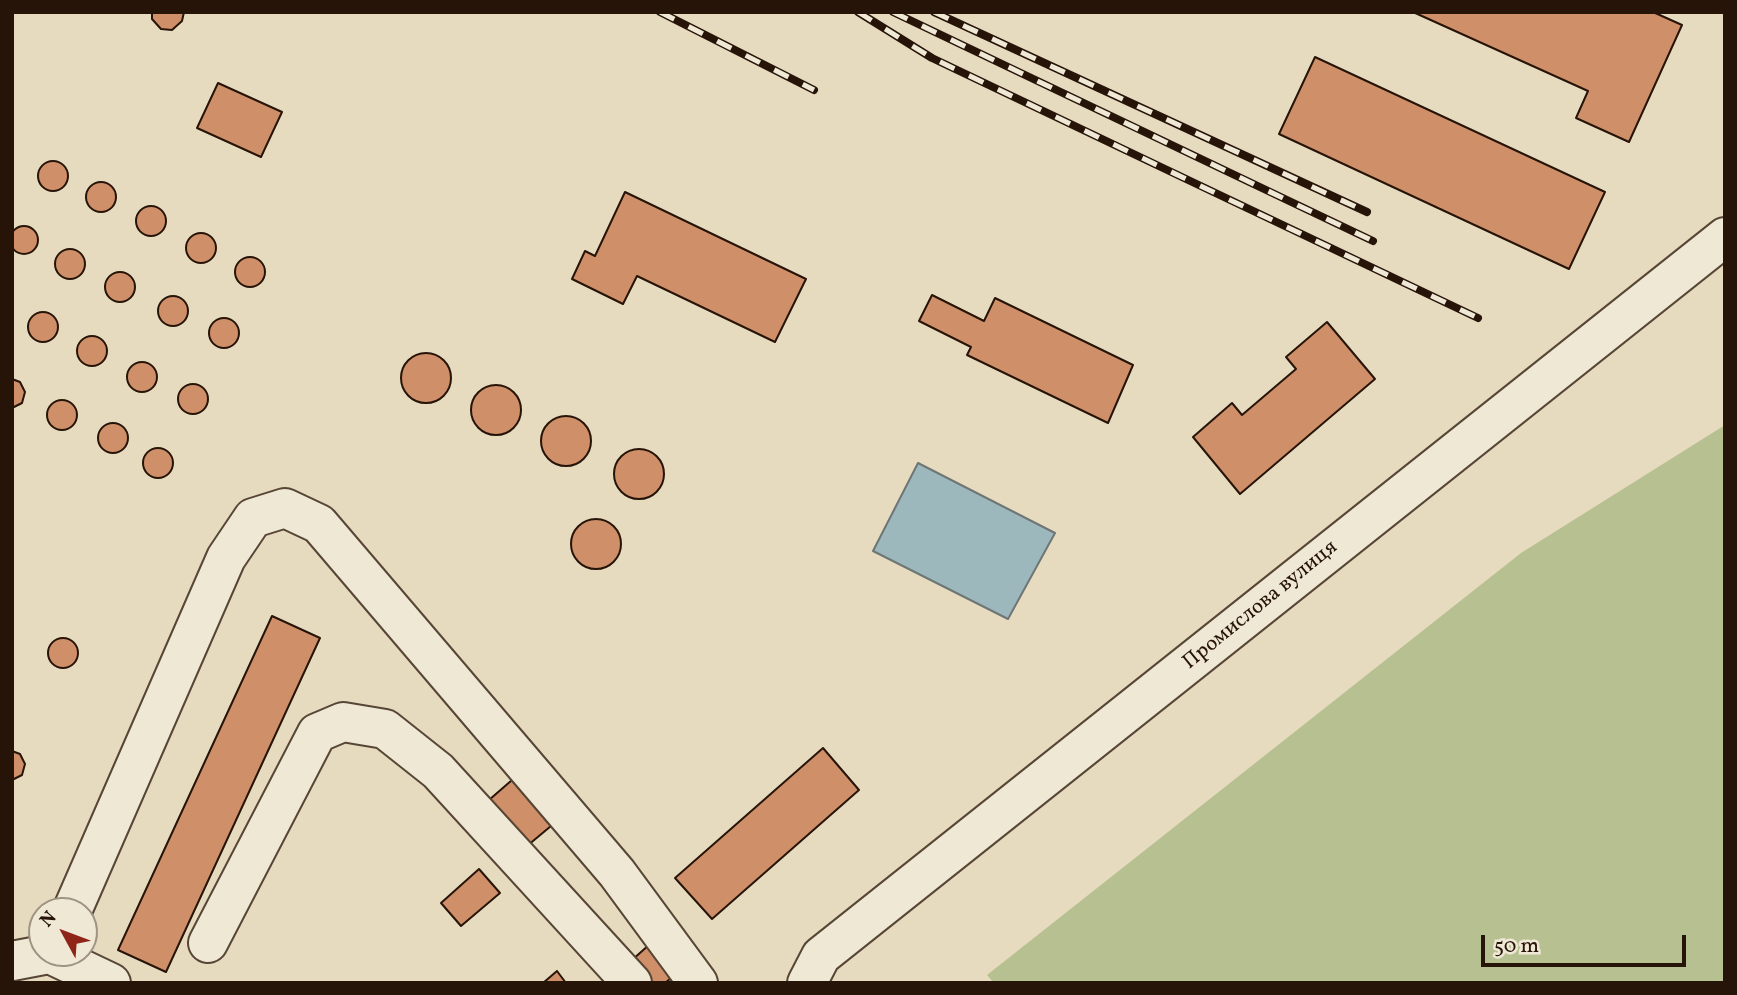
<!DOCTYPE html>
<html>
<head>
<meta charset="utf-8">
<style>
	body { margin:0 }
	#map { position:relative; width:1737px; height:995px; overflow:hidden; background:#e7dbbf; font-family:Vollkorn,serif }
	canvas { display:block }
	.frame { position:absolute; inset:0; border:14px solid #271409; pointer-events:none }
	.north { position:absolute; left:28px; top:897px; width:70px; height:70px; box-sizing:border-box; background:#efe8d5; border:2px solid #9f9383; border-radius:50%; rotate:311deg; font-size:19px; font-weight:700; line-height:28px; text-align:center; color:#271409 }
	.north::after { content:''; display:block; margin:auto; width:24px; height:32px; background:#8f2418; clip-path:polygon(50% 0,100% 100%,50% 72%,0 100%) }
	.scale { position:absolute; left:1481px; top:935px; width:205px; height:32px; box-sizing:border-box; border:4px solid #271409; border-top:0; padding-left:9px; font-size:21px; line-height:24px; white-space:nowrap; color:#271409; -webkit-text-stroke:5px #efe8d5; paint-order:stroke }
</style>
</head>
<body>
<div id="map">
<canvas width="1737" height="995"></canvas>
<div class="frame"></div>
<div class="north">N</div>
<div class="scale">50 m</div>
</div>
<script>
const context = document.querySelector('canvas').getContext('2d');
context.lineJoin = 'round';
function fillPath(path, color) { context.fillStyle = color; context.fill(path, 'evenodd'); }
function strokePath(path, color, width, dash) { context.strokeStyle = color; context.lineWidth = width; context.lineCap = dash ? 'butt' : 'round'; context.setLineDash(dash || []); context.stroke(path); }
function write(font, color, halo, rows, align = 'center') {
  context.font = font + ' Vollkorn,serif'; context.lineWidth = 5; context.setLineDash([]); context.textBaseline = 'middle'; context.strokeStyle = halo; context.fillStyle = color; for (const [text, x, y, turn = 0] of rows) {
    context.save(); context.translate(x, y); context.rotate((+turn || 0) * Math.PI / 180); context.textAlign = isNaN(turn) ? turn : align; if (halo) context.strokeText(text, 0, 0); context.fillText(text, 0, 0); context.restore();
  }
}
fillPath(new Path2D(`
	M1725,425V983H994L987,975L1521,553Z`), '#b7c090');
const water = new Path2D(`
	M918,463L1055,533L1008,619L873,551Z`);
fillPath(water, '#9db8bd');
strokePath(water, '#6e7675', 2);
const building = new Path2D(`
	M184,12L182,21L172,30L161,29L152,19V12Z
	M1413,12H1653L1682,25L1629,142L1576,118L1588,91Z
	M1315,57L1605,192L1569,269L1279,134Z
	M218,83L282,112L261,157L197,128Z
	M38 176a15 15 0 1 1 30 0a15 15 0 1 1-30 0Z
	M86 197a15 15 0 1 1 30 0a15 15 0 1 1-30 0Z
	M625,192L806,279L775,342L637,276L623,304L572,279L585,251L595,256Z
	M136 221a15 15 0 1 1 30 0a15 15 0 1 1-30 0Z
	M10 240a14 14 0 1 1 28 0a14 14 0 1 1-28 0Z
	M186 248a15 15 0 1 1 30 0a15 15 0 1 1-30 0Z
	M55 264a15 15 0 1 1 30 0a15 15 0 1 1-30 0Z
	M235 272a15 15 0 1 1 30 0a15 15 0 1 1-30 0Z
	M105 287a15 15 0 1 1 30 0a15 15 0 1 1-30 0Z
	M932,295L984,321L995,298L1133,365L1108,423L967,355L971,347L919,321Z
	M158 311a15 15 0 1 1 30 0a15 15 0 1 1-30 0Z
	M28 327a15 15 0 1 1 30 0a15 15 0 1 1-30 0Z
	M209 333a15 15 0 1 1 30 0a15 15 0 1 1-30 0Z
	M1327,322L1375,379L1240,494L1193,437L1232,403L1242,415L1296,369L1286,357Z
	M77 351a15 15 0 1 1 30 0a15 15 0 1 1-30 0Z
	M401 378a25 25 0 1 1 50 0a25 25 0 1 1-50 0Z
	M127 377a15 15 0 1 1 30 0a15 15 0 1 1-30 0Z
	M12,379L20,382L25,392L22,403L12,408Z
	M178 399a15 15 0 1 1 30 0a15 15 0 1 1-30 0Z
	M471 410a25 25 0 1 1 50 0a25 25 0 1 1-50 0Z
	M47 415a15 15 0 1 1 30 0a15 15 0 1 1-30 0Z
	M541 441a25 25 0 1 1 50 0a25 25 0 1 1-50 0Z
	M98 438a15 15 0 1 1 30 0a15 15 0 1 1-30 0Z
	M143 463a15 15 0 1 1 30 0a15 15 0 1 1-30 0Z
	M614 474a25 25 0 1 1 50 0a25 25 0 1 1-50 0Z
	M571 544a25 25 0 1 1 50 0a25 25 0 1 1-50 0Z
	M272,616L320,638L166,972L118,950Z
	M48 653a15 15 0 1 1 30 0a15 15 0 1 1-30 0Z
	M823,748L859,790L712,919L675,878Z
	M12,751L20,754L25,764L22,775L12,780Z
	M512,780L551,826L527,846L489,800Z
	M479,869L500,893L461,926L441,903Z
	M650,944L676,974L665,983H652L632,960Z
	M557,971L566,983H543Z`);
fillPath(building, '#cf8f68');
strokePath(building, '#271409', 2);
const minor = new Path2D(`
	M72,911L226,558L253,518L285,508L319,524L617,873L698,983
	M208,943L317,733L343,722L385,729L438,771L632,983
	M48,953L111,983
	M12,961L54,953
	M807,983L821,956L1725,237`);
strokePath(minor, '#574636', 42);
strokePath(minor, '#efe8d5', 38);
const rail = new Path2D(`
	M660,12L814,90
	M858,12L932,58L1478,318
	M893,12L1373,241
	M934,12L1367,212`);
strokePath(rail, '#271409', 8);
strokePath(rail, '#efe8d5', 5, [16]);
write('21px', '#271409', '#efe8d5', [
	["Промислова вулиця",1261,606,-39]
]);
</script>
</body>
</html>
